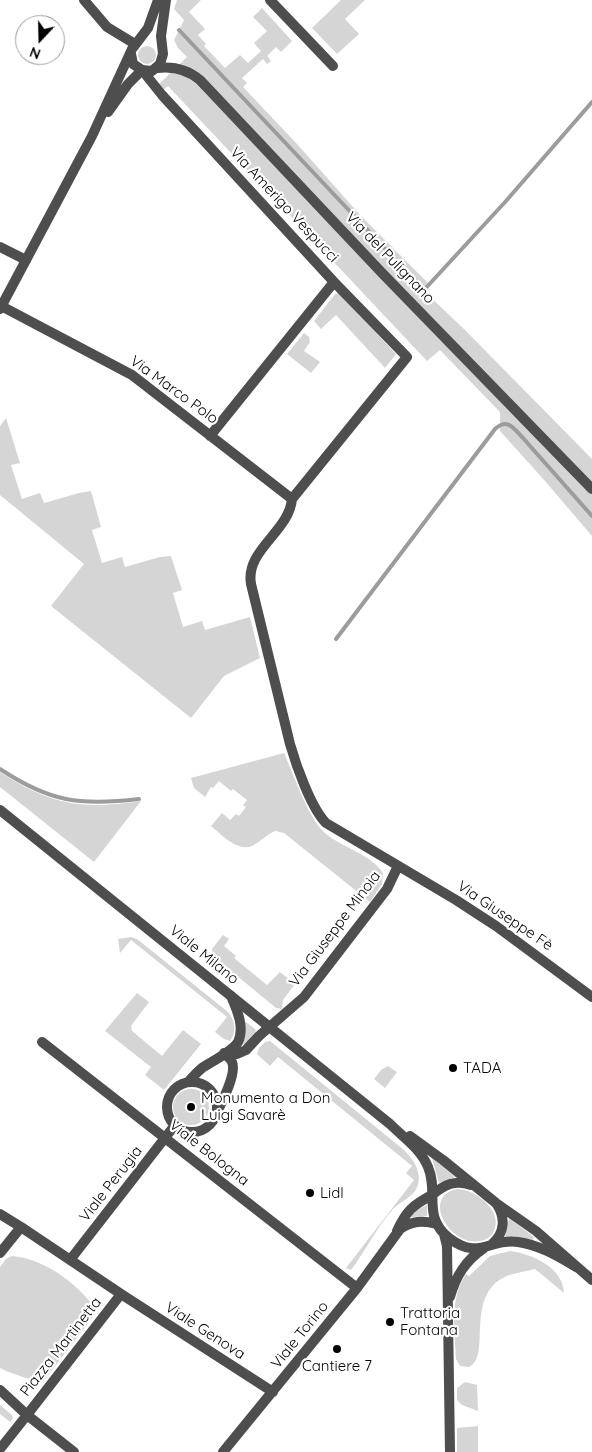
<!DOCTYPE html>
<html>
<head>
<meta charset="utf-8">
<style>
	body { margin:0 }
	#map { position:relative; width:592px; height:1452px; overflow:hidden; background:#fff; font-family:Quicksand,sans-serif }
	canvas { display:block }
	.north { position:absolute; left:15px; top:15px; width:50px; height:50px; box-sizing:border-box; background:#fff; border:1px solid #999; border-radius:50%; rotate:201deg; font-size:14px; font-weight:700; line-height:20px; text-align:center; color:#000 }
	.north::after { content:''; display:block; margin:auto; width:18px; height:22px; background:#000; clip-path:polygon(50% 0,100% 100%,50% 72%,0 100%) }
</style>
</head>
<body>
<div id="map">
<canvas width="592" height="1452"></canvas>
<div class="north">N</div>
</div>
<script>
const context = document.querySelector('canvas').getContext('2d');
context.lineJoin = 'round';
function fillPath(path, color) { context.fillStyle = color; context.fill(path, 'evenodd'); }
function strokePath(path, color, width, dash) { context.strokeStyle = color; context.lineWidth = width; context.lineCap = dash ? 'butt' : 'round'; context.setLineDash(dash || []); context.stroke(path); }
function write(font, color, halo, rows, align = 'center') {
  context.font = font + ' Quicksand,sans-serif'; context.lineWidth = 4.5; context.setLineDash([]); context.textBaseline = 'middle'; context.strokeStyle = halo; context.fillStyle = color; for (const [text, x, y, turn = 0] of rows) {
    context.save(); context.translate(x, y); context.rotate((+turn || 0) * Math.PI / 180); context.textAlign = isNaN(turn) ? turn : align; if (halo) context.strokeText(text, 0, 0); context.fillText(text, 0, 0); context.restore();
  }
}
fillPath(new Path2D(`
	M177,0H201L189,12L205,29L198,35L206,44L204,46L225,68L240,55L248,63L261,51L254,43L267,31L253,17L262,8L292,41L281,52L276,47L267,56L271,61L267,64L263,59L242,78L247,83L243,87L297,144L362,217L429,284L424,291L465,330L592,459V536L545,481L500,431V412L440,350L427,361L168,86L163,90L158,85L187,57L178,48L174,40L184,20L174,9Z
	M341,0H365L345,19L359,34L337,54L312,28Z
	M138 55a9 9 0 1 1 18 0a9 9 0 1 1-18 0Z
	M339,293L396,354L385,368L336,315L321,329L314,321L335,294Z
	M304,333L309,337L310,342L304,351L320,362L311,373L287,354Z
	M6,418L20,463L11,465L22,499L40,493L44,503L79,493L91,491L101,527L92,530L102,563L122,557L125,567L160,557L171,556L182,590L173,593L183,627L202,621L205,630L250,617L260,658L224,676L191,718L51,606L84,564L0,495V426Z
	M284,753C294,775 308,818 325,833C342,848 370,853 383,873L382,884L370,902L284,833L275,831C266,835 260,842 252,846C237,852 221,834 211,826L222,813L230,820L236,814L239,816L246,807L243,805L247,800L233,789L231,791L219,781L213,788L211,787L205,797L194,788L191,778Z
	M0,772C51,805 81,810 141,801L94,862L0,787Z
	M223,935L229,939L224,946L236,956L234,958L267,985L280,972L295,984L283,1000L282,1009L276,1008L213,956L212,949Z
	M131,937L137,939L228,1012C235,1020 237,1032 230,1041L224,1039L215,1032L227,1017L131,940L120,953L118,939Z
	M137,993L149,1002L131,1026L132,1031L162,1056L183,1030L201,1044L164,1090L145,1075L151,1067L105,1031Z
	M246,1022L255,1029L256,1031L245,1044L243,1045L242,1043L244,1023Z
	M270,1041L404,1150C413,1159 422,1172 418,1185C414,1197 401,1201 393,1209C377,1227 366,1250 351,1270L346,1268L414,1180L406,1173L412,1166L278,1057L270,1066L257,1054L259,1048L265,1042Z
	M388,1066L397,1072L385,1088L374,1079L381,1070Z
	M173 1107a18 18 0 1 1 36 0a18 18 0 1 1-36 0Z
	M206,1145L217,1154L211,1162L202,1154V1151Z
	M432,1158H433L455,1177L439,1183Z
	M457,1189C476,1189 505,1212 493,1233C490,1237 486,1240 480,1241C451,1247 420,1197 457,1189Z
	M427,1205V1216L410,1217L417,1210Z
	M509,1218L534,1237L533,1240L517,1237H505Z
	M510,1251C532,1254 563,1267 564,1293L535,1269C523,1272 511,1273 501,1279C466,1300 491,1358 469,1367L460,1366L456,1359C455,1331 449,1299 466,1274L469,1276L490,1256Z
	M12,1256C43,1258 77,1283 94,1307L93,1317L46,1378L40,1383L6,1371L0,1368V1267L6,1259Z
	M465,1382L477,1385L478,1411L462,1405L457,1400V1388Z
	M0,1405L12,1415L13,1418L10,1422L0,1414Z
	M478,1426V1452H457V1428Z`), '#d5d5d5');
strokePath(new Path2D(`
	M179,30L424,290L506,201L592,102
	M336,639L495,429C508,417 514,429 523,438L592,516
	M0,769C50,802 80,806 139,799`), '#9c9c9c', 4);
strokePath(new Path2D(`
	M84,0L107,27L135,44
	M270,0L333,66
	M157,68C173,66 187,69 200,80L383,274L592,489
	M142,70L162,95L334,282L407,357L292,499C289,532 245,550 251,584L290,744C296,765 311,808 326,823L456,900L496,926L592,997
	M0,247L26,260
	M1,306L132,375L292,499
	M210,436L334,282
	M42,1042L357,1288
	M224,1053L237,1054L246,1050L259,1036L304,997L387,889L398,866
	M167 1107a25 25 0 1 1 50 0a25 25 0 1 1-50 0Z
	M188,1082C193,1077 197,1072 202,1068C211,1062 233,1051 238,1042C245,1027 237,1010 231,996
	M217,1112C222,1102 237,1073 232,1062C231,1059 227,1056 224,1053
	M0,1214L21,1227
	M397,1231C406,1211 413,1205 432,1195
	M0,1253L21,1227L121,1294L27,1415L0,1390
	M70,1260L175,1125
	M121,1294L273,1392
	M0,1449L27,1415L74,1452
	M223,1452L357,1288L400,1229C412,1221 422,1220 437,1224`), '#4e4e4e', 10);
strokePath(new Path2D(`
	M131,54L133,64L142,70L152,71L160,64L163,54L161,36L166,0
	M108,112L128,84L142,70
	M0,309L92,136L132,49L148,28L158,0
	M0,810L390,1124C403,1137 421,1149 428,1167C439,1192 422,1217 449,1238C479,1261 489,1238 518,1242C540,1245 559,1257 578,1268
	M410,1136L443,1160L496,1203L536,1231L592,1280
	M432,1195C444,1185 455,1179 471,1185
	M444,1234L447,1246L450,1452
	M492,1244C505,1233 506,1217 496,1203
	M450,1297C456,1276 465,1261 484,1248`), '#4e4e4e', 10);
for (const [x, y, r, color] of [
	[453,1068,5,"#000"],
	[191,1107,5,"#000"],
	[310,1193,5,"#000"],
	[390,1322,5,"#000"],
	[337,1349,5,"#000"]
]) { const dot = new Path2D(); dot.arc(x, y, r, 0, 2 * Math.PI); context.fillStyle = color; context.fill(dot); strokePath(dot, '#fff', 2); }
write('15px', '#000', '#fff', [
	["Via Amerigo Vespucci",284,205,47],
	["Via del Pulignano",390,258,46],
	["Via Marco Polo",174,390,36],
	["Via Giuseppe Fè",505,916,34],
	["Via Giuseppe Minoia",335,929,-53],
	["Viale Milano",204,955,39],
	["Viale Bologna",209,1153,38],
	["Viale Perugia",111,1184,-52],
	["Viale Genova",205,1331,33],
	["Viale Torino",300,1335,-51],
	["Piazza Martinetta",61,1347,-52]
]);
write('15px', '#000', '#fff', [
	["TADA",463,1068],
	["Monumento a Don",201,1098],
	["Luigi Savarè",201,1115],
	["Lidl",320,1193],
	["Trattoria",400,1313],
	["Fontana",400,1330],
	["Cantiere 7",337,1366,"center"]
], 'left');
</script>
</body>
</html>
